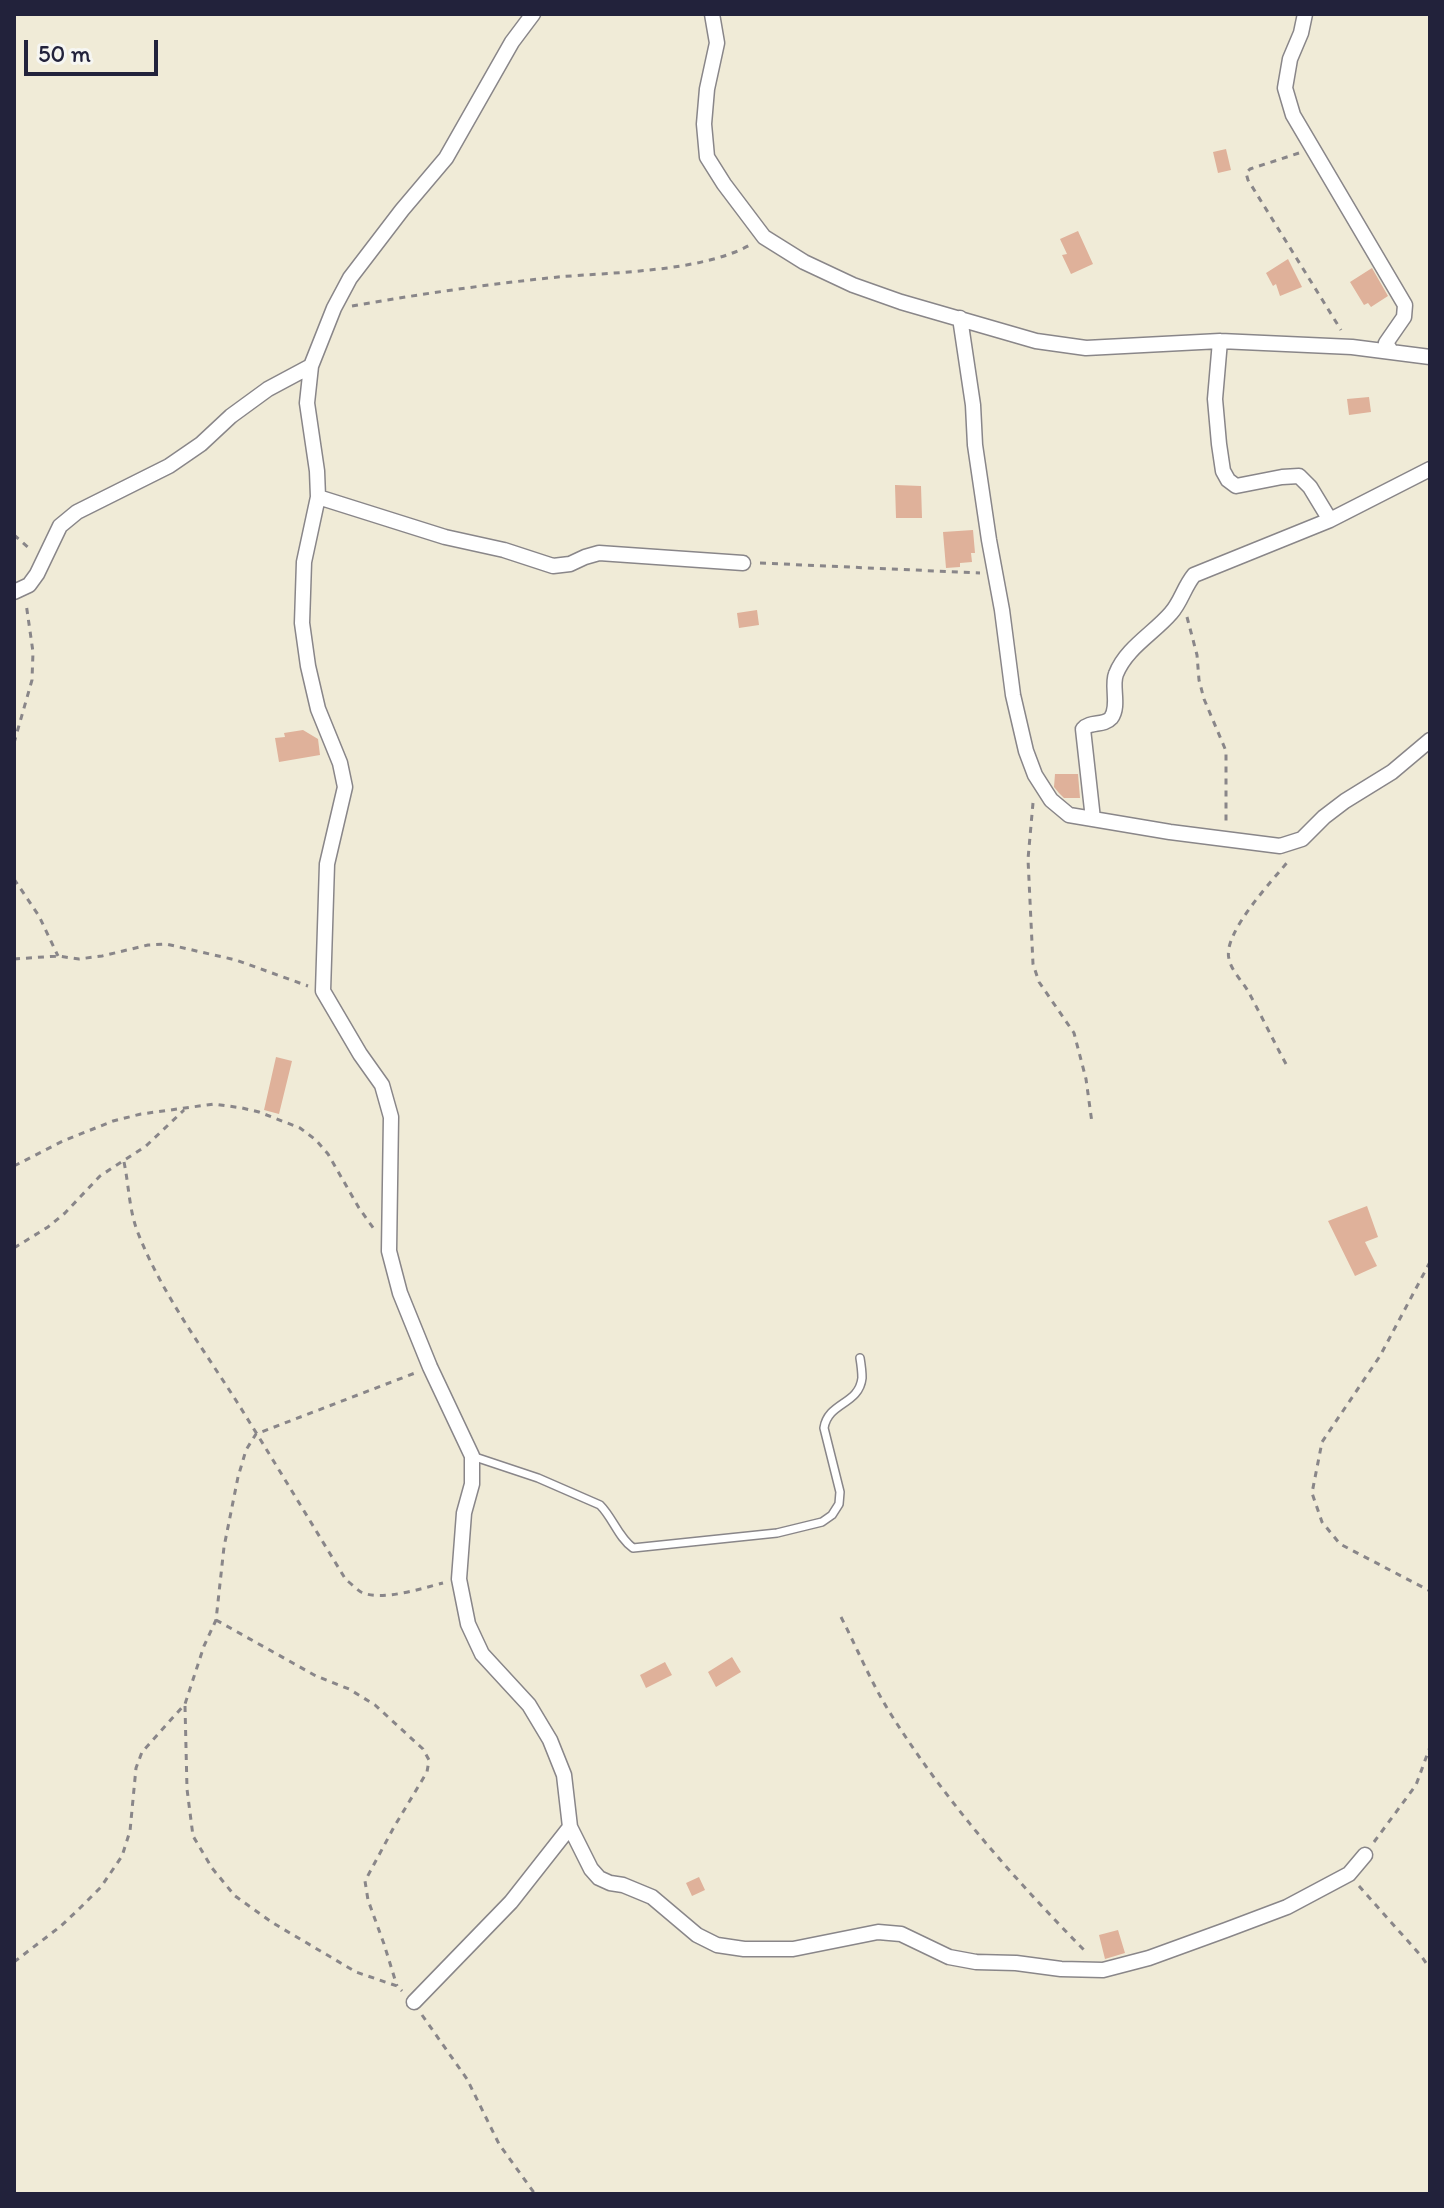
<!DOCTYPE html>
<html>
<head>
<meta charset="utf-8">
<style>
	body { margin:0 }
	#map { position:relative; width:1444px; height:2208px; overflow:hidden; background:#f0ebd7; font-family:Itim,sans-serif }
	canvas { display:block }
	.frame { position:absolute; inset:0; border:16px solid #22223b; pointer-events:none }
	.scale { position:absolute; left:24px; top:40px; width:134px; height:36px; box-sizing:border-box; border:4px solid #22223b; border-top:0; padding-left:10px; font-size:24px; line-height:28px; white-space:nowrap; color:#22223b; -webkit-text-stroke:6px #f6f6f2; paint-order:stroke }
</style>
</head>
<body>
<div id="map">
<canvas width="1444" height="2208"></canvas>
<div class="frame"></div>
<div class="scale">50 m</div>
</div>
<script>
const context = document.querySelector('canvas').getContext('2d');
context.lineJoin = 'round';
function fillPath(path, color) { context.fillStyle = color; context.fill(path, 'evenodd'); }
function strokePath(path, color, width, dash) { context.strokeStyle = color; context.lineWidth = width; context.lineCap = dash ? 'butt' : 'round'; context.setLineDash(dash || []); context.stroke(path); }
fillPath(new Path2D(`
	M1226,149L1231,170L1218,173L1213,152Z
	M1078,231L1093,264L1071,274L1062,255L1067,254L1060,239Z
	M1288,259L1302,287L1280,296L1276,284L1273,286L1266,273Z
	M1372,268L1388,296L1371,307L1368,303L1364,305L1350,282Z
	M1369,397L1371,412L1349,415L1347,399Z
	M895,485L921,486L922,518H896Z
	M973,530L975,553H971L972,562L960,563V567L946,568L943,532Z
	M757,610L759,625L739,628L737,613Z
	M303,730L318,739L320,755L279,762L275,738L285,737L284,733Z
	M1055,774H1078L1080,798H1064L1059,793L1054,787Z
	M276,1057L292,1061L279,1114L264,1110Z
	M1367,1206L1378,1237L1365,1242L1377,1266L1355,1276L1328,1221Z
	M732,1657L741,1672L716,1687L708,1672Z
	M665,1662L672,1675L646,1688L640,1675Z
	M699,1877L705,1890L692,1896L686,1883Z
	M1118,1930L1125,1953L1105,1959L1099,1935Z`), '#dfb19a');
const lane = new Path2D(`
	M472,1456L538,1478L600,1505C613,1518 618,1537 633,1548L777,1533L822,1522L832,1515L839,1504L840,1492L824,1428C828,1402 859,1405 862,1378C862,1372 861,1364 860,1358`);
const street = new Path2D(`
	M712,14L717,43L707,89L704,124L707,157L724,184L764,237L804,262L853,285L901,302L1036,341L1086,348L1220,341L1352,347L1430,357
	M1305,14L1301,33L1290,59L1285,88L1293,115L1405,305L1404,317L1386,343L1391,351
	M960,318L973,405L975,445L989,540L1002,610L1013,695L1026,751L1035,775L1051,800L1069,815L1170,832L1280,846L1302,839L1324,817L1345,801L1392,772L1430,740
	M1220,341L1215,399L1219,444L1223,471L1228,480L1236,486L1282,477L1299,476L1310,487L1330,520
	M318,497L445,537L504,550L553,566L570,564L585,557L599,553L743,563
	M14,592L29,585L37,574L60,526L77,512L169,466L201,444L231,416L268,389L311,366
	M1093,819L1083,729C1090,721 1104,726 1111,718C1120,706 1111,686 1116,674C1126,648 1154,633 1171,613C1181,602 1184,587 1194,575L1330,520L1430,469
	M570,1827L591,1869L599,1878L610,1883L623,1885L652,1897L697,1935L717,1945L744,1949H793L878,1932L901,1934L949,1957L976,1962L1016,1963L1061,1969L1103,1970L1149,1958L1226,1930L1287,1907L1349,1874L1365,1855
	M414,2002L511,1902L570,1827L564,1775L550,1740L529,1705L482,1654L468,1624L459,1579L464,1513L472,1484V1456L430,1367L400,1293L389,1251L391,1117L382,1085L360,1054L323,991L327,864L345,787L340,763L318,709L308,666L302,623L304,562L318,497L317,471L307,403L311,366L334,308L350,278L402,210L446,158L512,42L533,14`);
strokePath(lane, '#898689', 10);
strokePath(street, '#898689', 17);
strokePath(new Path2D(`
	M1299,153L1250,169L1246,173L1248,180L1341,330
	M352,306C420,294 489,284 558,277C614,272 701,272 750,245
	M14,535L30,549
	M760,563L980,573
	M1187,617L1197,655L1199,680L1204,699L1226,751V823
	M14,743L32,680L33,652L26,603
	M1033,803L1028,859L1033,964L1039,982L1074,1033L1086,1079L1092,1123
	M14,879L39,916L58,956
	M14,959L58,956L79,959L102,956L148,945L166,944L236,960L308,986
	M1286,1064C1273,1040 1261,1015 1248,991C1242,981 1231,970 1229,959C1222,933 1274,879 1290,859
	M124,1162C129,1186 129,1210 138,1233C162,1294 202,1347 237,1402C274,1461 310,1521 346,1580C351,1583 356,1589 361,1592C381,1602 423,1588 443,1583
	M14,1166L63,1141L113,1121L141,1114L214,1104L242,1108L259,1112L300,1128L316,1140L328,1154L359,1208L374,1229
	M14,1248L48,1227L65,1213L100,1176L146,1146L184,1110
	M1430,1262L1380,1356L1322,1442L1312,1493L1322,1522L1340,1544L1430,1591
	M841,1617C858,1650 872,1685 892,1716C947,1803 1015,1880 1087,1953
	M216,1620L316,1676L349,1689L375,1705L423,1749L429,1760L427,1772L394,1827L365,1881L368,1900L384,1944L397,1986
	M185,1706L187,1789L193,1836L212,1868L235,1896L273,1923L356,1972L397,1986L402,1991
	M1374,1842L1416,1785L1430,1747
	M1359,1886L1422,1957L1430,1969
	M14,1962L61,1926L81,1907L101,1887L122,1856L130,1831L136,1768L142,1752L185,1704L204,1646L216,1620L224,1547L238,1477L246,1450L256,1434L415,1373
	M422,2015L467,2079L499,2144L535,2194`), '#898689', 3, [6, 6]);
strokePath(lane, '#fff', 7);
strokePath(street, '#fff', 14);
</script>
</body>
</html>
